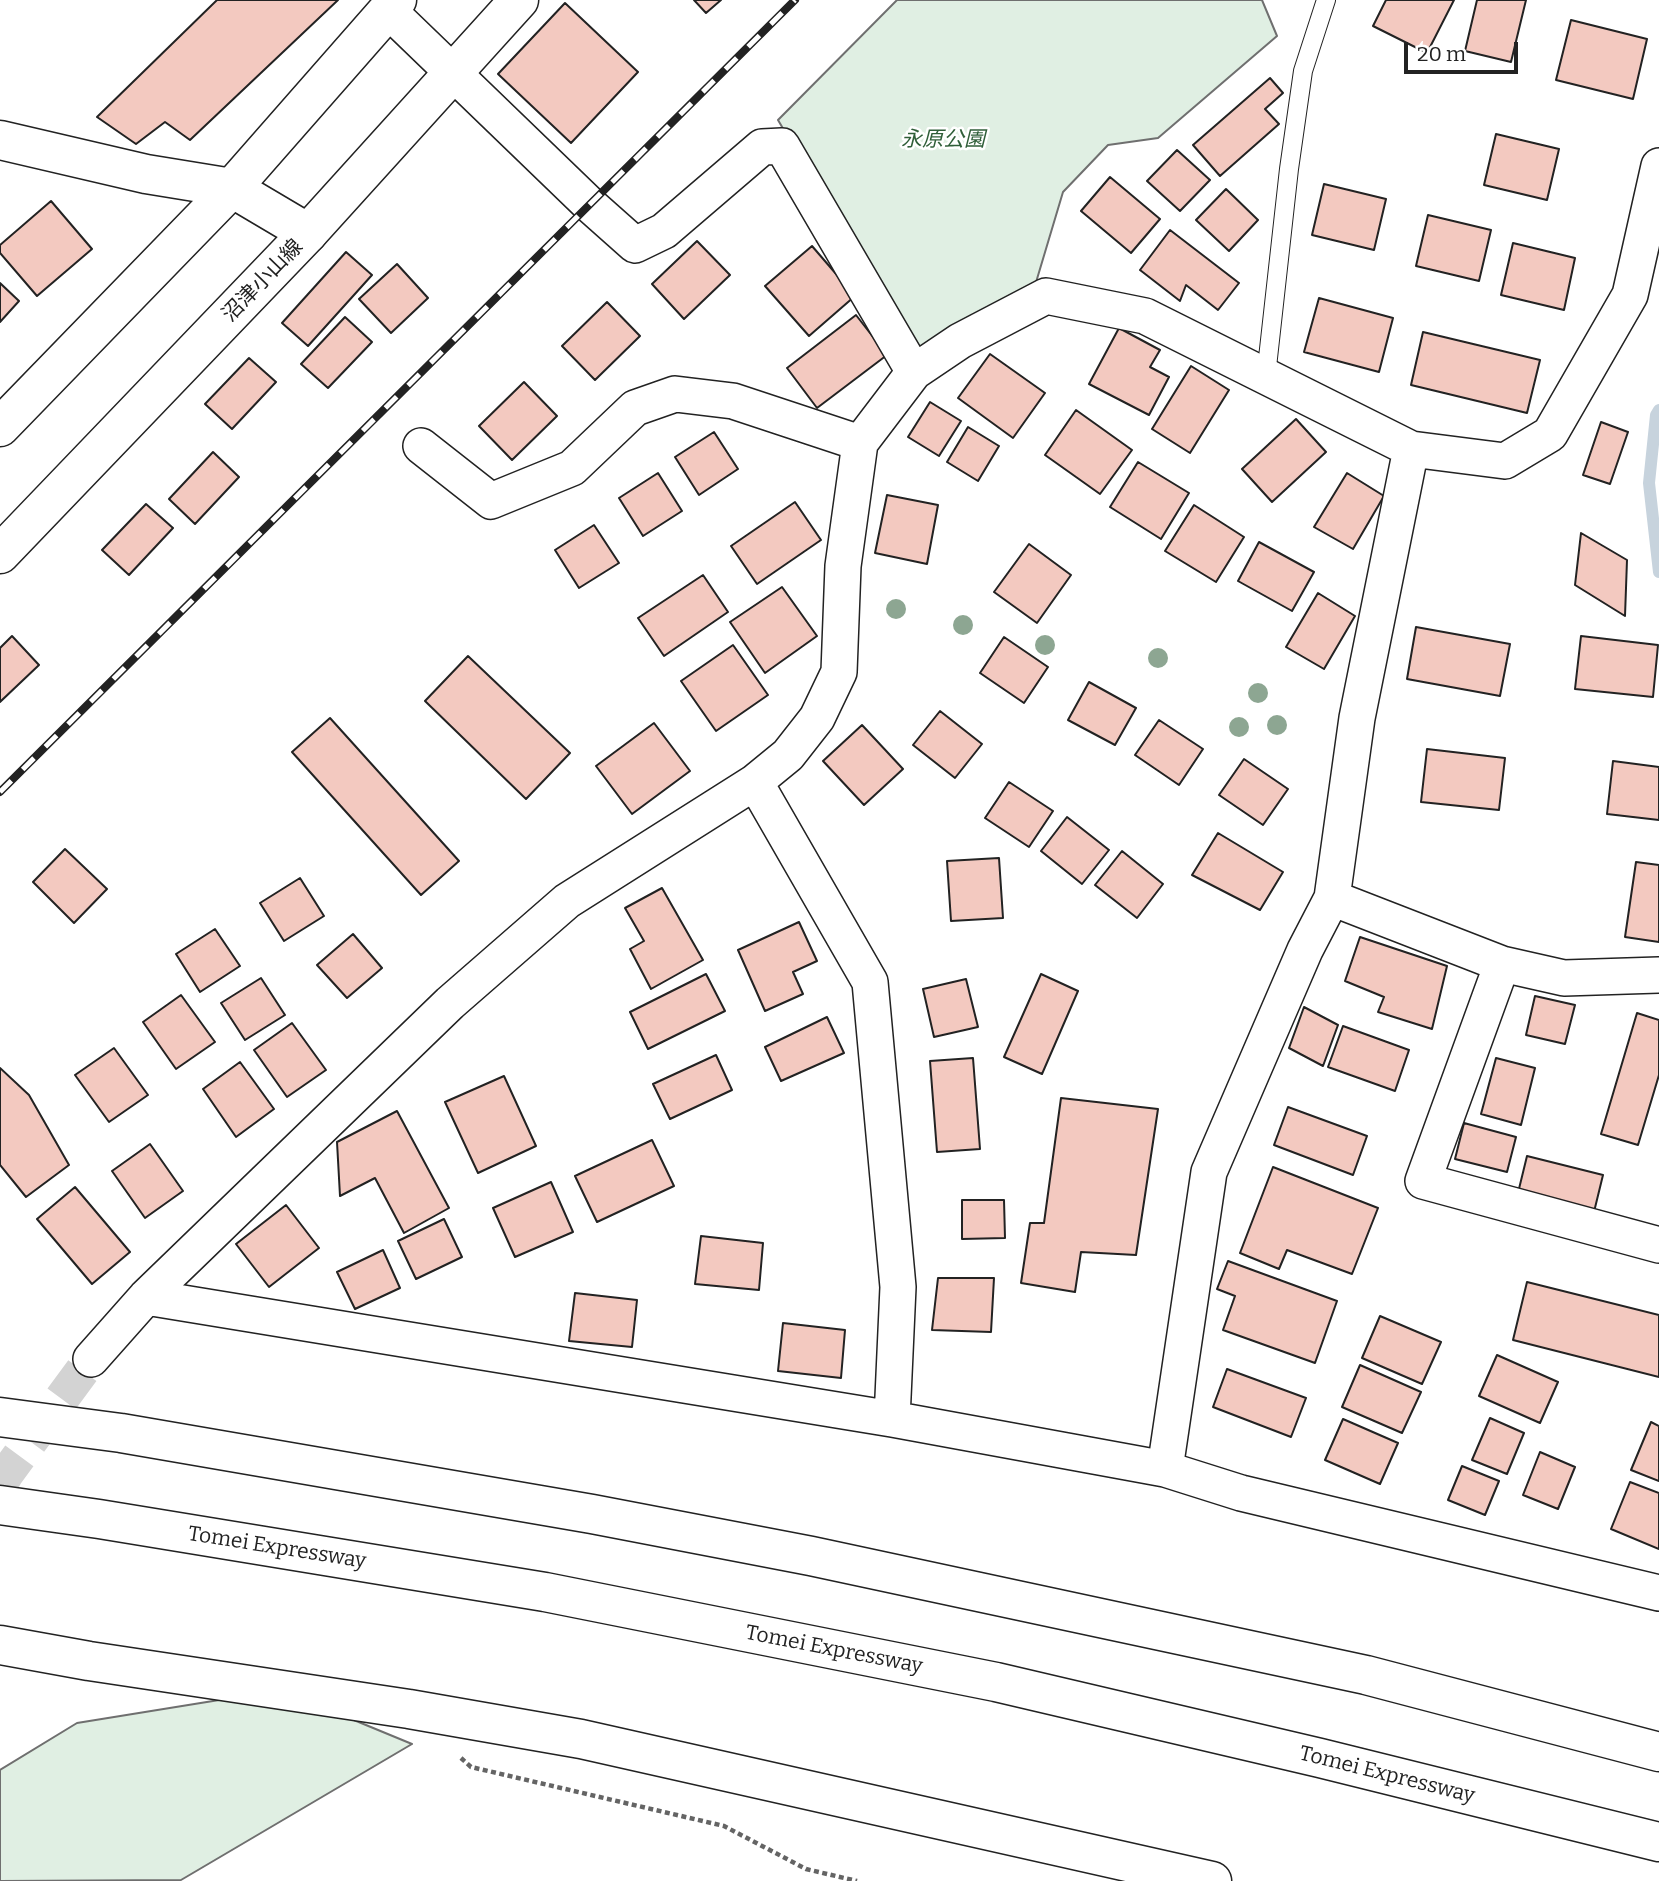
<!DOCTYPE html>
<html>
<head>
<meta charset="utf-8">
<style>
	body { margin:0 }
	#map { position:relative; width:1659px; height:1881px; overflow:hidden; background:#fff; font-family:Bitter,serif }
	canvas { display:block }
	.scale { position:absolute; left:1404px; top:42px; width:114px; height:32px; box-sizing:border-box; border:4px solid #222; border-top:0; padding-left:9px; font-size:21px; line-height:24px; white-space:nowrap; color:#222; -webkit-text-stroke:5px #fff; paint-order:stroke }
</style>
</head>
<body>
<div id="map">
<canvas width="1659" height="1881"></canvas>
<div class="scale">20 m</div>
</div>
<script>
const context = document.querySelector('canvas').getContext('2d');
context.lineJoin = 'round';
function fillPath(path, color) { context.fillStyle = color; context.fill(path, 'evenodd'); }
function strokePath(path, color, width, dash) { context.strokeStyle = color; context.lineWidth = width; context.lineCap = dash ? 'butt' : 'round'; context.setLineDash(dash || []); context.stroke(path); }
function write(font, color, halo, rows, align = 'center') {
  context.font = font + ' Bitter,"Noto Sans JP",serif'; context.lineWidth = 5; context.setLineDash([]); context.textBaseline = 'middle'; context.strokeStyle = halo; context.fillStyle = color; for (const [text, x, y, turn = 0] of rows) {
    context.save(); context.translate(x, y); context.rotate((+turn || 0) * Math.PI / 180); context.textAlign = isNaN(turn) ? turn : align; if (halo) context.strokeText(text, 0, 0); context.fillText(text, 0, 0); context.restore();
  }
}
const green = new Path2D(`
	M897,0H1262L1277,36L1158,138L1108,145L1063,192L1034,289L919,360L778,120Z
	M281,1690L412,1744L181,1880L0,1881V1770L77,1723Z`);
fillPath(green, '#e0efe3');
strokePath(green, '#6f6f6f', 2);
strokePath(new Path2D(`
	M1659,410L1656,415L1649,483L1659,572`), '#c7d3dd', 12);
const building = new Path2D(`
	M217,0H338L190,140L165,122L136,144L97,117Z
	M694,0H721L706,13Z
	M1386,0H1454L1427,53L1373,26Z
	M1477,0H1526L1511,62L1465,51Z
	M565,3L638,72L571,143L498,74Z
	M1571,20L1647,39L1633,99L1556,80Z
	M1270,78L1283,93L1265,109L1279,124L1220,176L1193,145Z
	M1496,134L1559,149L1547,200L1484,185Z
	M1177,150L1210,180L1180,211L1147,181Z
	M1110,177L1160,219L1131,253L1081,211Z
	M1324,184L1386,199L1374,250L1312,235Z
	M1226,189L1258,220L1229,251L1196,220Z
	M51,201L92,249L37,296L0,253V245Z
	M1428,215L1491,230L1479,281L1416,266Z
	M1170,230L1239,283L1218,310L1186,285L1180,301L1140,270Z
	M697,241L730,275L684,319L652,284Z
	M1513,243L1575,258L1564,310L1501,295Z
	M812,246L855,296L809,336L765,286Z
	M346,252L372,275L308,346L282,323Z
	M397,264L428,298L391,333L359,299Z
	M0,283L19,301L0,322Z
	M1319,298L1393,318L1379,372L1304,352Z
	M607,302L640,336L595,380L562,346Z
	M856,315L887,355L817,408L787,368Z
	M345,317L372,342L328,388L301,364Z
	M1119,328L1160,350L1150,367L1169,377L1149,415L1089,384Z
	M1423,332L1540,360L1527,413L1411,385Z
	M990,354L1045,393L1013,438L958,398Z
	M249,358L276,382L232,429L205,404Z
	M1191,366L1229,390L1190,453L1152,429Z
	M524,382L557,416L512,460L479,426Z
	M930,402L961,421L939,456L908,437Z
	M1076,410L1132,450L1100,494L1045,455Z
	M1296,419L1326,452L1272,502L1242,469Z
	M1601,422L1628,432L1610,484L1583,475Z
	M968,427L999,446L978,481L947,462Z
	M714,432L738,469L699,495L675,457Z
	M213,452L239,477L195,524L169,499Z
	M1138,462L1189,493L1161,539L1110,507Z
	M658,473L682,511L643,536L619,498Z
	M1347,473L1384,496L1353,549L1314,527Z
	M887,495L938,505L927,564L875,553Z
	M795,502L821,540L757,584L731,546Z
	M146,504L173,528L129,575L102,550Z
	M1194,505L1244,537L1216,582L1165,551Z
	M594,525L619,563L579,588L555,550Z
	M1581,533L1627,560L1625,616L1575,585Z
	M1259,542L1314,572L1292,611L1238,581Z
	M1029,544L1071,575L1037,623L994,592Z
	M703,575L728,612L664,656L638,618Z
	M782,587L817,636L765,673L730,622Z
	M1318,593L1355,616L1324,669L1286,647Z
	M1416,627L1510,644L1500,696L1407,679Z
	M12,636L39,665L0,702V648Z
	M1581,636L1658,645L1653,697L1575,689Z
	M1004,637L1048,667L1024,703L980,673Z
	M733,645L768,695L716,731L681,681Z
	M468,656L570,753L526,799L425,701Z
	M1089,682L1136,708L1115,745L1068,720Z
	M940,711L982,744L955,778L913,745Z
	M330,718L459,861L421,895L292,752Z
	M1159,720L1203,749L1179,785L1135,755Z
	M654,723L690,771L632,814L596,766Z
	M862,725L903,769L864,805L823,761Z
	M1427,749L1505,758L1499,810L1421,802Z
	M1244,759L1288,789L1263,825L1219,795Z
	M1613,761L1659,767V820L1607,814Z
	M1009,782L1053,811L1029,847L985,818Z
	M1067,817L1109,850L1082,884L1041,851Z
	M1218,833L1283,872L1260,910L1192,875Z
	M65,849L107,889L74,923L33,882Z
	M1122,851L1163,884L1137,918L1095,885Z
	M999,858L1003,918L951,921L947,861Z
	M1636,862L1659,865V942L1625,937Z
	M300,878L324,916L284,941L260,903Z
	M662,888L703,960L651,989L630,949L644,941L625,908Z
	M799,922L817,961L793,972L803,994L765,1011L738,950Z
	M215,929L240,966L200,992L176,954Z
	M353,934L382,968L347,998L317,965Z
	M1360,937L1447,966L1432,1029L1378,1012L1384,997L1345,981Z
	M706,974L725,1011L648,1049L630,1012Z
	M1041,974L1078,991L1042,1074L1004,1057Z
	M261,978L285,1015L245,1040L221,1003Z
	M966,979L978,1027L934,1037L923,989Z
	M181,995L215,1042L176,1069L143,1022Z
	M1535,996L1575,1005L1565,1044L1526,1035Z
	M1304,1007L1338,1025L1323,1066L1289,1048Z
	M1637,1013L1659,1020V1075L1638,1145L1601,1134Z
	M827,1017L844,1053L781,1081L765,1047Z
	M292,1023L326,1070L287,1097L254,1050Z
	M1343,1026L1409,1050L1395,1091L1328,1067Z
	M114,1048L148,1095L109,1122L75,1075Z
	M716,1055L732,1090L670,1119L653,1084Z
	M973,1058L980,1149L937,1152L930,1061Z
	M1496,1058L1535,1068L1521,1125L1481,1114Z
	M240,1062L274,1109L236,1137L203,1089Z
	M0,1068L29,1095L69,1165L26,1197L0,1165Z
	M504,1076L536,1146L478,1173L445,1102Z
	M1061,1098L1158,1109L1136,1255L1081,1252L1075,1292L1021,1283L1030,1223H1044Z
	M1288,1107L1367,1136L1353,1175L1274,1145Z
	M397,1111L449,1208L404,1233L375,1178L340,1196L337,1142Z
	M1464,1123L1516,1137L1507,1172L1455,1159Z
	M652,1140L674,1186L597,1222L575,1176Z
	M150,1144L183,1191L145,1218L112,1171Z
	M1527,1156L1603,1175L1593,1216L1517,1197Z
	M1273,1167L1378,1208L1352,1274L1287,1250L1279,1269L1240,1253Z
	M551,1182L573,1232L515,1257L493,1208Z
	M75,1187L130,1252L92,1284L37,1219Z
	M962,1200H1004L1005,1238L962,1239Z
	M286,1205L319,1248L269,1287L236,1244Z
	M444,1219L462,1257L416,1279L398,1241Z
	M701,1236L763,1243L759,1290L695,1284Z
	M383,1250L400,1288L355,1309L337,1272Z
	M1228,1261L1337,1301L1315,1363L1223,1330L1235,1296L1217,1289Z
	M938,1278H994L991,1332L932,1330Z
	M1527,1282L1659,1315V1377L1513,1340Z
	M575,1293L637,1300L632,1347L569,1341Z
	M1380,1316L1441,1342L1422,1384L1362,1358Z
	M783,1323L845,1330L841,1378L778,1371Z
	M1497,1355L1558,1382L1540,1423L1479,1396Z
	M1360,1365L1421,1392L1402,1433L1342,1407Z
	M1227,1369L1306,1398L1291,1437L1213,1407Z
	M1490,1418L1524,1433L1507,1474L1472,1460Z
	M1343,1419L1398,1443L1380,1484L1325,1460Z
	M1651,1422L1659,1426V1481L1631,1470Z
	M1540,1452L1575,1467L1558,1509L1523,1495Z
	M1462,1466L1499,1481L1485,1515L1448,1500Z
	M1630,1482L1659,1493V1549L1611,1529Z`);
fillPath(building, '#f3c9c0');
strokePath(building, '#222', 2);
strokePath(new Path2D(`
	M0,1485L6,1474L91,1359`), '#d3d3d3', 35, [35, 18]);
const service = new Path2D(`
	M1266,376L1289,169L1303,71L1326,0`);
const minor = new Path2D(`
	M388,10L590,205L635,245L664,231L762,147L782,146L914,372
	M421,446L491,501L572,468L635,408L675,394L733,401L860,443
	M755,782L870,982L898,1287L892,1419
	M1332,898L1502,964L1423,1181L1659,1245
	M1502,964L1564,978L1659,975
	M146,1297L892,1419L1165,1469L1241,1493L1659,1593
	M91,1359L146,1297L450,1003L567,901L755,782L788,755L817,718L839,672L843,566L860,443L914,372L960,341L1046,296L1145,316L1411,449L1505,461L1550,434L1630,295L1659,166
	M1165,1469L1209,1172L1305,950L1332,898L1357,718L1411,449`);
const tertiary = new Path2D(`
	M0,140L146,174L232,188L308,233
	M0,1645L89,1661L409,1709L581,1739L1212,1881`);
const secondary = new Path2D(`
	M0,427L232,188L397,0
	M0,554L308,233L519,0`);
const motorway = new Path2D(`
	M0,1417L121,1433L592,1514L811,1556L1366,1675L1659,1752
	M0,1505L99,1519L545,1592L996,1682L1320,1758L1659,1842`);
strokePath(service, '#222', 20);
strokePath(minor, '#222', 38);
strokePath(tertiary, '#222', 41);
strokePath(secondary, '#222', 41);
strokePath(motorway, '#222', 41);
strokePath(new Path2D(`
	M461,1758L471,1767L724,1826L806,1869L857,1881`), '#646464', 4.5, [5, 3.5]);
strokePath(service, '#fff', 18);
strokePath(minor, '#fff', 35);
strokePath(tertiary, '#fff', 38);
strokePath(secondary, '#fff', 38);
strokePath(motorway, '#fff', 38);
const rail = new Path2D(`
	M0,792L795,0`);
strokePath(rail, '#222', 8);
strokePath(rail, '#fff', 5, [16]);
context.fillStyle = '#8da692';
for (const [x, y] of [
	[896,609],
	[963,625],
	[1045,645],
	[1158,658],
	[1258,693],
	[1277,725],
	[1239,727]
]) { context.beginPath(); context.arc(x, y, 10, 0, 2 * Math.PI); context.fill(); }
write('italic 21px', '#2f5e38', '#fff', [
	["永原公園",943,140]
]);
write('21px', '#222', '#fff', [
	["沼津小山線",263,281,-46],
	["Tomei Expressway",277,1548,9],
	["Tomei Expressway",834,1650,11],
	["Tomei Expressway",1387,1775,14]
]);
</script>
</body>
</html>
